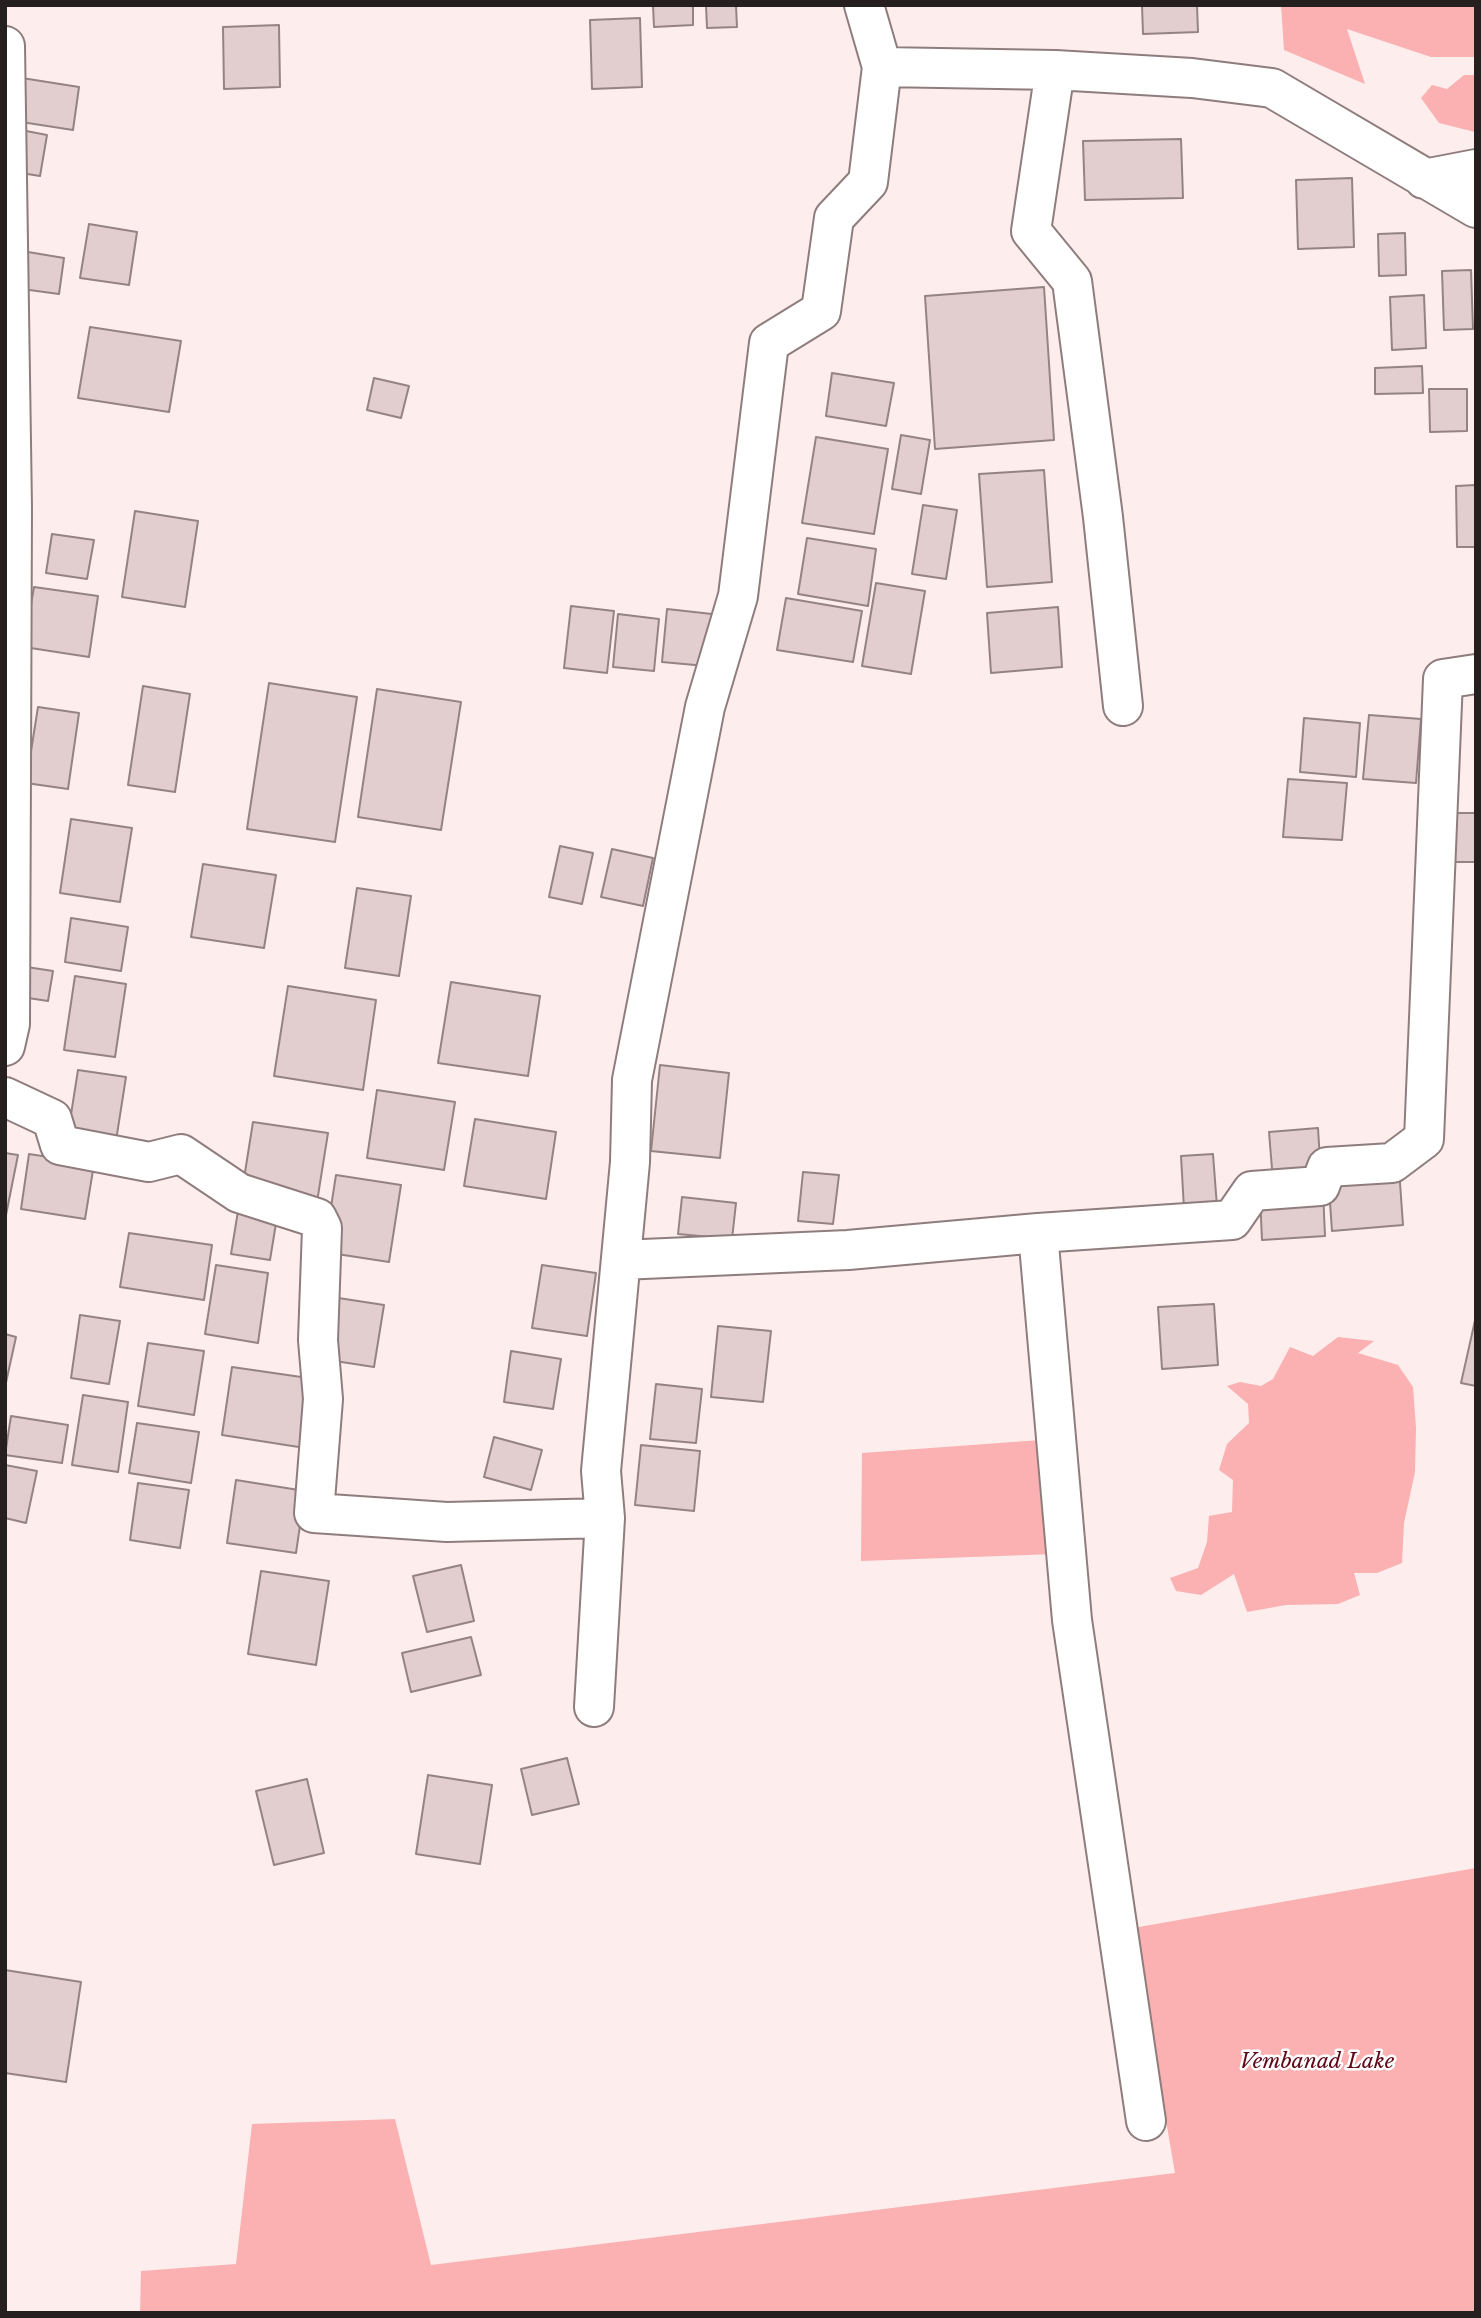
<!DOCTYPE html>
<html>
<head>
<meta charset="utf-8">
<style>
	body { margin:0 }
	#map { position:relative; width:1481px; height:2318px; overflow:hidden; background:#fdeded; font-family:"Libre Baskerville",serif }
	canvas { display:block }
	.frame { position:absolute; inset:0; border:7px solid #261f1f; pointer-events:none }
</style>
</head>
<body>
<div id="map">
<canvas width="1481" height="2318"></canvas>
<div class="frame"></div>
</div>
<script>
const context = document.querySelector('canvas').getContext('2d');
context.lineJoin = 'round';
function fillPath(path, color) { context.fillStyle = color; context.fill(path, 'evenodd'); }
function strokePath(path, color, width, dash) { context.strokeStyle = color; context.lineWidth = width; context.lineCap = dash ? 'butt' : 'round'; context.setLineDash(dash || []); context.stroke(path); }
function write(font, color, halo, rows, align = 'center') {
  context.font = font + ' "Libre Baskerville",serif'; context.lineWidth = 5; context.setLineDash([]); context.textBaseline = 'middle'; context.strokeStyle = halo; context.fillStyle = color; for (const [text, x, y, turn = 0] of rows) {
    context.save(); context.translate(x, y); context.rotate((+turn || 0) * Math.PI / 180); context.textAlign = isNaN(turn) ? turn : align; if (halo) context.strokeText(text, 0, 0); context.fillText(text, 0, 0); context.restore();
  }
}
fillPath(new Path2D(`
	M1281,5H1476V57H1431L1347,29L1365,84L1284,50Z
	M1464,75H1476L1475,132L1439,123L1421,98L1432,85L1447,89Z
	M1338,1337L1374,1341L1358,1353L1398,1365L1413,1387L1416,1428L1415,1472L1404,1523L1402,1563L1377,1573H1354L1360,1595L1338,1604L1286,1605L1247,1612L1234,1574L1201,1595L1176,1591L1170,1578L1198,1568L1207,1542L1209,1516L1232,1512L1233,1480L1219,1470L1227,1444L1249,1423L1248,1404L1227,1386L1240,1382L1261,1386L1273,1379L1290,1347L1313,1356Z
	M1054,1439L1055,1554L861,1561L862,1453Z
	M1476,1868V2313H140L141,2271L236,2264L252,2124L395,2119L431,2265L1175,2173L1133,1928Z`), '#fbb1b1');
const building = new Path2D(`
	M653,5H693V25L654,27Z
	M706,5H736L737,27L707,28Z
	M1142,5H1197L1198,32L1143,34Z
	M640,18L642,87L592,89L590,20Z
	M279,25L280,87L224,89L223,27Z
	M22,78L79,87L73,130L15,121Z
	M21,130L47,135L40,176L15,172Z
	M1181,139L1183,198L1085,200L1083,141Z
	M1352,178L1354,247L1298,249L1296,180Z
	M89,224L137,232L129,285L80,278Z
	M1405,233L1406,275L1379,276L1378,234Z
	M28,252L64,258L59,294L22,289Z
	M1471,270L1473,329L1444,330L1442,271Z
	M1044,287L1054,440L935,449L925,296Z
	M1424,295L1426,348L1392,350L1390,297Z
	M90,327L181,341L169,412L78,398Z
	M1422,366L1423,393L1375,394V368Z
	M832,373L894,383L886,426L826,416Z
	M374,378L409,386L401,418L367,410Z
	M1429,389H1467V431L1430,432Z
	M901,435L930,440L921,494L892,489Z
	M816,437L888,449L874,534L802,523Z
	M1044,470L1052,582L987,587L979,474Z
	M1476,485V547H1457L1456,486Z
	M923,505L957,510L946,579L912,574Z
	M135,511L198,521L185,607L122,597Z
	M52,534L94,540L87,579L46,573Z
	M807,538L876,549L868,606L798,594Z
	M876,583L925,591L911,674L862,666Z
	M34,587L98,596L89,657L24,647Z
	M786,598L862,611L853,662L777,650Z
	M571,606L614,611L607,673L564,668Z
	M1058,607L1062,667L991,673L987,613Z
	M667,609L712,614L706,666L662,662Z
	M618,614L659,619L654,671L613,667Z
	M269,683L357,697L335,842L247,829Z
	M143,686L190,694L175,792L128,785Z
	M377,689L461,702L441,830L358,817Z
	M38,707L79,713L68,789L26,783Z
	M1369,715L1421,719L1416,783L1363,779Z
	M1304,718L1360,723L1356,777L1300,772Z
	M1288,779L1347,783L1342,840L1283,837Z
	M1448,813H1476V862H1449Z
	M71,819L132,828L120,902L60,893Z
	M560,846L593,853L582,904L549,897Z
	M612,849L653,858L643,906L601,897Z
	M203,864L276,875L264,948L191,937Z
	M357,888L411,896L399,976L345,968Z
	M71,918L128,927L121,971L65,962Z
	M20,966L53,971L48,1001L15,996Z
	M75,976L126,984L115,1057L64,1050Z
	M451,982L540,996L528,1076L438,1063Z
	M288,986L376,1000L363,1090L274,1076Z
	M660,1065L729,1073L720,1158L651,1151Z
	M78,1070L126,1077L115,1147L67,1140Z
	M377,1090L455,1102L444,1170L367,1158Z
	M475,1119L556,1132L546,1199L464,1186Z
	M253,1122L328,1133L317,1202L242,1191Z
	M1318,1128L1321,1177L1273,1181L1269,1132Z
	M5,1153L18,1155L5,1220Z
	M29,1154L94,1164L85,1219L21,1209Z
	M1213,1154L1217,1207L1184,1209L1181,1156Z
	M1399,1169L1403,1225L1332,1231L1328,1174Z
	M803,1172L839,1175L833,1224L798,1221Z
	M336,1175L401,1185L389,1262L324,1252Z
	M1323,1191L1325,1236L1262,1240L1260,1196Z
	M682,1197L736,1203L732,1239L678,1234Z
	M239,1205L278,1211L270,1260L231,1254Z
	M129,1233L212,1245L204,1300L120,1287Z
	M216,1265L268,1273L258,1343L205,1334Z
	M542,1265L596,1273L587,1336L532,1328Z
	M332,1297L384,1305L374,1367L322,1359Z
	M1214,1304L1218,1365L1162,1369L1158,1307Z
	M80,1315L120,1321L109,1384L71,1378Z
	M1476,1316V1386L1461,1383Z
	M718,1326L771,1331L763,1402L711,1397Z
	M5,1334L16,1337L5,1387Z
	M148,1343L204,1351L194,1415L138,1406Z
	M511,1351L561,1359L553,1409L504,1402Z
	M232,1367L315,1379L305,1448L222,1435Z
	M656,1384L702,1389L696,1443L650,1439Z
	M83,1395L128,1402L118,1472L72,1465Z
	M11,1416L68,1425L62,1463L5,1455Z
	M137,1423L199,1432L191,1483L129,1473Z
	M494,1437L542,1450L531,1490L484,1477Z
	M641,1445L700,1451L694,1511L635,1505Z
	M5,1465L37,1471L26,1523L5,1518Z
	M236,1480L305,1491L296,1553L227,1543Z
	M138,1483L189,1490L180,1548L130,1540Z
	M461,1565L474,1621L427,1632L413,1576Z
	M261,1571L329,1581L316,1665L248,1654Z
	M471,1637L481,1675L411,1692L402,1653Z
	M567,1758L579,1804L532,1815L521,1769Z
	M428,1775L492,1785L480,1864L416,1854Z
	M307,1779L324,1853L274,1865L256,1791Z
	M5,1970L81,1982L66,2082L5,2073Z`);
fillPath(building, '#e2cece');
strokePath(building, '#958383', 2);
const street = new Path2D(`
	M5,46L12,508L10,1024L5,1046
	M882,67L1055,70L1192,78L1272,88L1476,208
	M1055,70L1031,231L1072,281L1103,517L1123,706
	M1424,179L1476,169
	M5,1097L52,1119L60,1145L149,1162L181,1154L239,1193L317,1218L322,1228L318,1340L323,1399L314,1513L447,1522L605,1518
	M1038,1233L1232,1220L1252,1191L1320,1186L1327,1167L1392,1163L1424,1139L1443,679L1476,674
	M621,1260L848,1250L1038,1233L1072,1620L1146,2121
	M594,1707L605,1518L601,1471L630,1162L632,1080L705,707L738,596L769,343L821,311L834,218L868,182L882,67L864,5`);
strokePath(street, '#8f7d7d', 42);
strokePath(street, '#fff', 38);
write('italic 21px', '#600818', '#fff', [
	["Vembanad Lake",1317,2062]
]);
</script>
</body>
</html>
